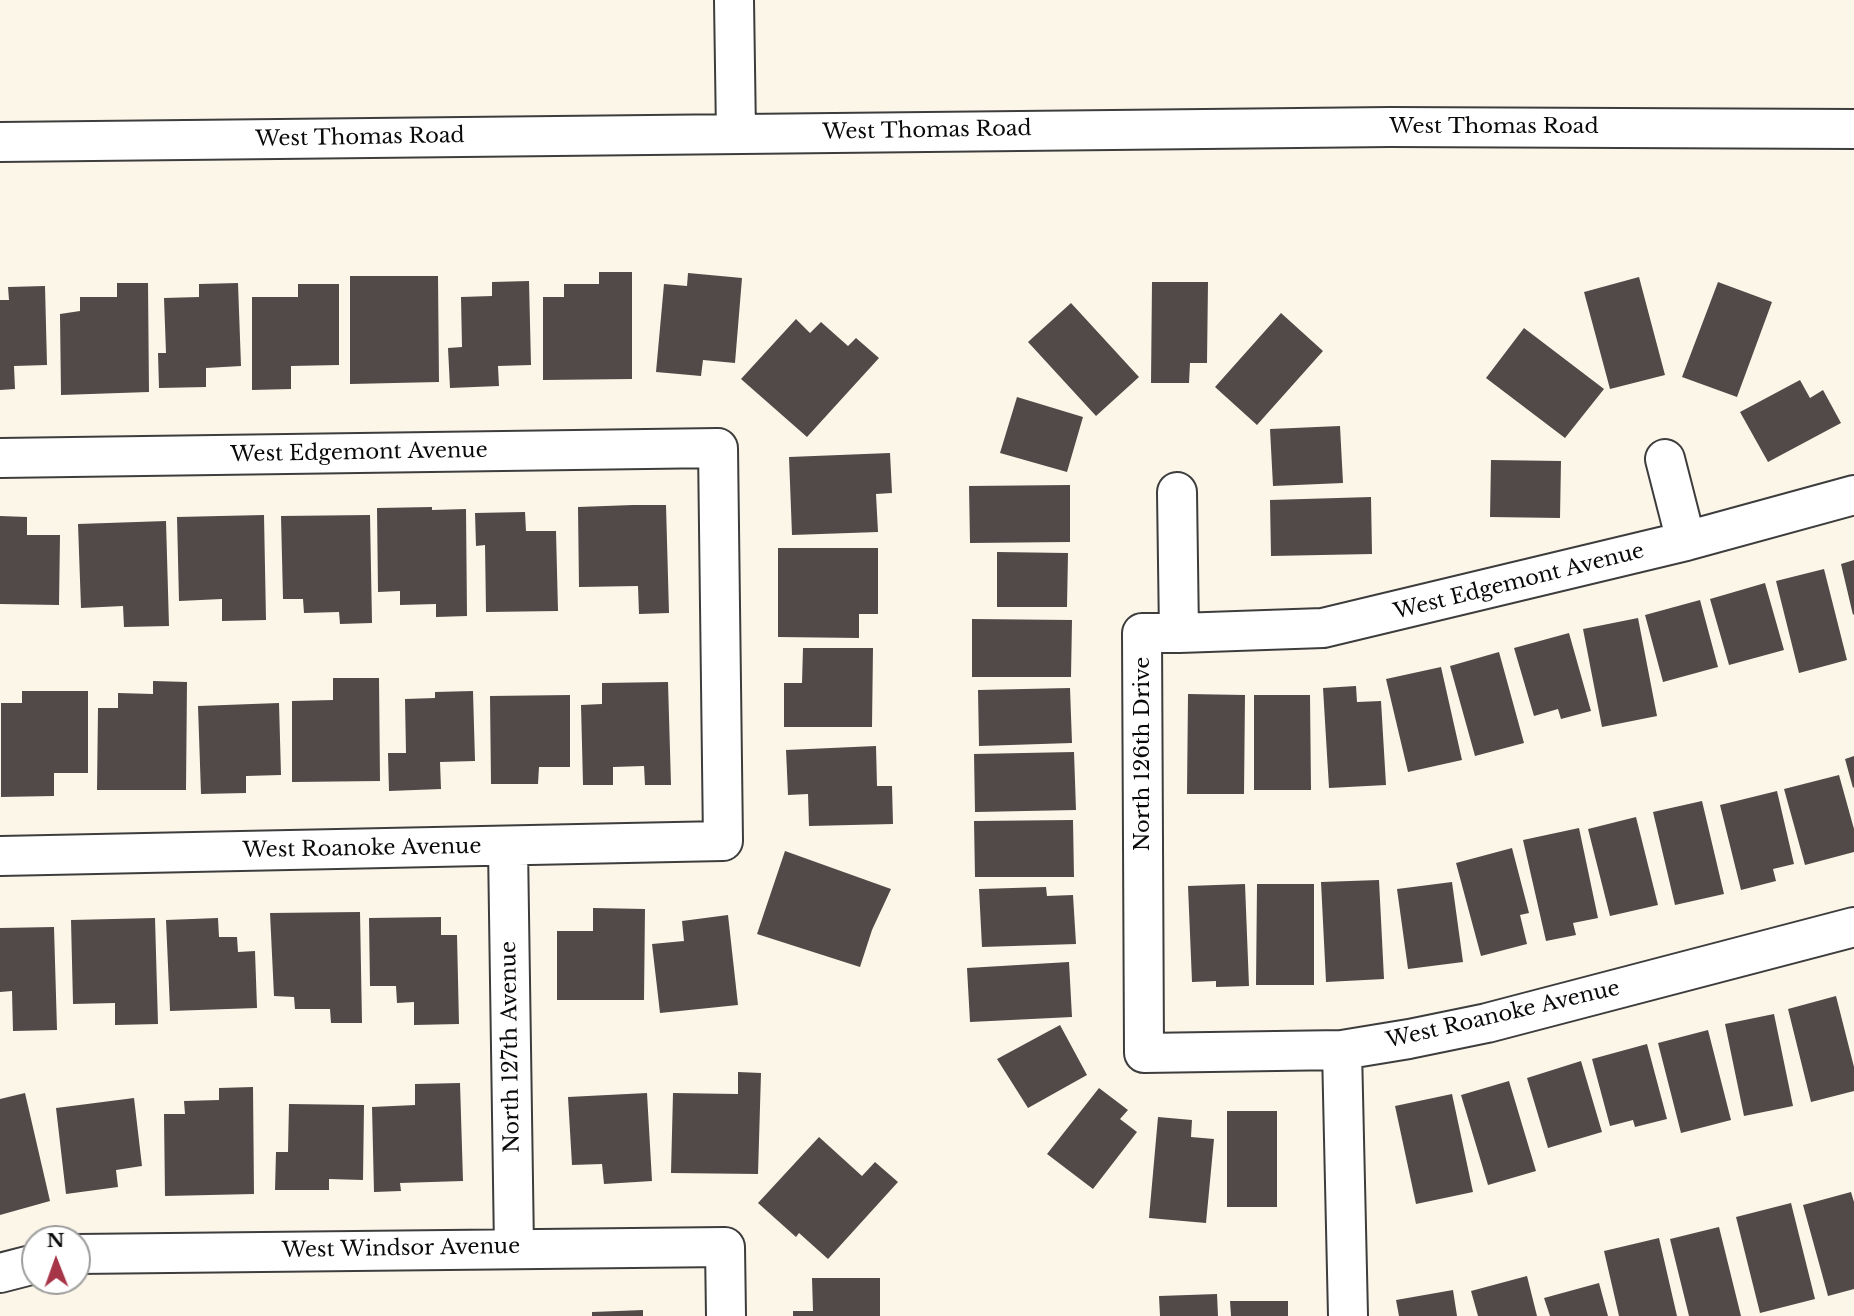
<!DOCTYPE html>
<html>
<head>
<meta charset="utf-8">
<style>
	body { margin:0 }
	#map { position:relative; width:1854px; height:1316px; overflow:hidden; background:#fcf6e9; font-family:"Libre Baskerville",serif }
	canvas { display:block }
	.north { position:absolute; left:21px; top:1225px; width:70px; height:70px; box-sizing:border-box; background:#fff; border:2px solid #9d9d9d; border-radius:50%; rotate:359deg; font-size:19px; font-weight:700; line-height:28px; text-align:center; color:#0a0a0a }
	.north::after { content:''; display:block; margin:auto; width:24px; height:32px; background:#a73548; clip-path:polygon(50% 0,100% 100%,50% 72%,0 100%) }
</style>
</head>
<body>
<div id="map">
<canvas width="1854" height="1316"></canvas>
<div class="north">N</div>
</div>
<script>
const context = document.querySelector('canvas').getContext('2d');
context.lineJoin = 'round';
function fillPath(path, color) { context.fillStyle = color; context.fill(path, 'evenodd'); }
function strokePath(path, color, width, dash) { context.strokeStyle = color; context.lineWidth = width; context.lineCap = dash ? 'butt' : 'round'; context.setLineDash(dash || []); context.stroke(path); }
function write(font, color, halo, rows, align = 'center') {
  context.font = font + ' "Libre Baskerville",serif'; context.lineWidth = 7; context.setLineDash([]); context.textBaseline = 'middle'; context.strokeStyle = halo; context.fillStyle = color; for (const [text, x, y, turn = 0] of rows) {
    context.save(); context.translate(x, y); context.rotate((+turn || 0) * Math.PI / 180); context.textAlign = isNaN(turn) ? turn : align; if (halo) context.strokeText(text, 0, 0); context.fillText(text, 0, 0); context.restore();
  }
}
fillPath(new Path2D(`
	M599,272H632V379L543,380V297H564V284H599Z
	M688,273L742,278L735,363L703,360L701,376L656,372L664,284L687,286Z
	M350,276H438L439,382L350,384Z
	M1639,277L1665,375L1610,389L1584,292Z
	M529,281L531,365L498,366L499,386L450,388L448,348L462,347L461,297L492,296V282Z
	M1152,282H1208L1207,363H1190L1189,383H1151Z
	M1718,282L1772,302L1737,397L1682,377Z
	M117,283H148L149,392L61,395L60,314L80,311V297H117Z
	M238,283L241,366L206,368V387L159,388L158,353H166L164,298L199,297V284Z
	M298,284H339V365L291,366V389L252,390V297H298Z
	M45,286L47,365L14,366L15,389L0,390V300H9L8,287Z
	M1071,303L1139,377L1096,416L1028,342Z
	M1281,313L1323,351L1257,425L1215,387Z
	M796,319L810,333L821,322L848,346L856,338L879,358L807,437L741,379Z
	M1524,328L1604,389L1565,438L1486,378Z
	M1800,380L1810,398L1823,390L1841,423L1768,462L1740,412Z
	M1017,397L1083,417L1067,472L1000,453Z
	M1340,426L1343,483L1273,486L1270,429Z
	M890,453L892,493L876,494L878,532L792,535L789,457Z
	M1491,460L1561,461L1560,518L1490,517Z
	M1070,485V542L970,543L969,486Z
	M1371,497L1372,554L1271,556L1270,500Z
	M633,505H666L669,613L639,614L638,586L579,587L578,507Z
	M432,507V510L466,509L467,616L436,617V604L400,605V591L378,592L377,508Z
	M525,512L526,531H556L558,611L486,612L485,545L476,546L475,513Z
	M264,515L266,620L222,621V599L179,601L177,517Z
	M370,515L372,623L340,624L339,612L304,613L303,599H283L281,516Z
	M0,516L27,517V535H60L59,605L0,604Z
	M166,521L169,626L124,627L123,606L81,608L78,524Z
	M778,548H878V614H859V638L778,637Z
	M997,552L1068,553L1067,607H997Z
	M1854,560V614L1853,615L1841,564Z
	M1824,569L1847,660L1799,673L1776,581Z
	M1765,583L1784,650L1729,665L1710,599Z
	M1700,600L1718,667L1663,682L1645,615Z
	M1638,618L1657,716L1602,727L1583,629Z
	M972,619L1072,620L1071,677H972Z
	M1569,633L1591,711L1561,719L1558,709L1534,716L1514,648Z
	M803,648H873L872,727H784V683H802Z
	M1499,652L1524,743L1475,756L1450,666Z
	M1441,667L1462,760L1408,772L1386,679Z
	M333,678H379L380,781L292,782V701L333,700Z
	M153,681L187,682L186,790H97L98,708H118V693L153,694Z
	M668,682L671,785H645L644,766L613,767V785H583L581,705L602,704V683Z
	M1356,686L1357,702L1381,701L1386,785L1329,788L1323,688Z
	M1070,688L1072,743L979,746L978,690Z
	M22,691H88V773H54V796L1,797V703H22Z
	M473,691L475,761L440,762L441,789L389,791L388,753H406L405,699L435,698V692Z
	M1188,694L1245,695L1244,794H1187Z
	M570,695V767H539L538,784H491L490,696Z
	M1254,695H1310L1311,790H1254Z
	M279,703L281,775L246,776V793L201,794L198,706Z
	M876,746L877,786H892L893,824L809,826L808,794L788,795L786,750Z
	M1074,752L1076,810L975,812L974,754Z
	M1854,756V787L1853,788L1845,759Z
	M1839,775L1854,829V852L1805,865L1784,789Z
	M1777,791L1794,864L1773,869L1776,881L1741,890L1720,805Z
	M1702,801L1724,894L1675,905L1653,812Z
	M1636,817L1658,905L1610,916L1588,829Z
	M1073,820L1074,877H975L974,821Z
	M1579,828L1598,918L1573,923L1576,935L1546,941L1523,840Z
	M1512,848L1529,913L1520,915L1527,944L1481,956L1456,863Z
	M785,851L891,889L872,930L860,967L757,934Z
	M1379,880L1384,979L1326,982L1321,882Z
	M1452,882L1463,962L1408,969L1397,889Z
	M1245,884L1249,986L1216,987V981L1192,982L1188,886Z
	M1257,884H1314V985H1256Z
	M1046,887L1047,896L1073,895L1076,944L982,947L979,889Z
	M593,908L645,909L644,1000H557V931H593Z
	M360,912L362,1023H331L330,1009H295L294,997L274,996L270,913Z
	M728,915L738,1005L660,1013L652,944L684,941L682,921Z
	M441,917V935H457L459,1024L414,1025V1002L397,1003L396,986H370L369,918Z
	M155,918L158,1024L115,1025V1003L73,1004L71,920Z
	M218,918L219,937H237L238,952L255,951L257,1008L170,1011L166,920Z
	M54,927L57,1030L13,1031L12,991L0,992V928Z
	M1069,962L1072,1017L970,1022L967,968Z
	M1836,996L1854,1067V1091L1811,1102L1788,1009Z
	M1774,1014L1793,1106L1744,1116L1725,1024Z
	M1060,1025L1087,1075L1028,1108L997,1059Z
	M1708,1030L1731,1120L1681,1133L1658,1043Z
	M1647,1044L1667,1119L1635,1127L1633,1120L1610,1126L1592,1059Z
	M1581,1061L1602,1132L1548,1148L1527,1078Z
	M738,1072L761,1073L758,1174L671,1173L673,1093L738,1094Z
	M1509,1081L1536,1171L1488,1185L1461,1095Z
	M460,1083L463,1181L400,1183L401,1191L374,1192L372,1107L415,1105V1084Z
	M253,1087L254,1194L165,1196L164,1114H185L184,1101L219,1100V1088Z
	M1099,1088L1128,1110L1120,1119L1137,1132L1093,1189L1047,1154Z
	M25,1093L50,1201L0,1215V1099Z
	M647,1093L652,1181L604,1184L602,1164L572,1165L568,1097Z
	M1452,1094L1473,1192L1416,1204L1395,1106Z
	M134,1098L142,1166L116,1170L118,1187L66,1194L56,1108Z
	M289,1104L364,1105L363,1180L329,1179V1190H275L276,1152H288Z
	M1227,1111H1277V1207H1227Z
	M1158,1117L1192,1120L1191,1137L1214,1139L1206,1223L1149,1218Z
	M819,1137L862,1176L875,1162L898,1182L828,1259L799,1233L796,1237L758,1203Z
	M1851,1192L1854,1202V1289L1828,1296L1803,1205Z
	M1791,1203L1815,1299L1760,1313L1736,1217Z
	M1719,1227L1741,1316H1689L1670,1239Z
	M1659,1238L1677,1316H1619L1604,1251Z
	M1527,1276L1537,1316H1478L1471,1291Z
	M812,1278H880V1316H793V1311H813Z
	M1599,1283L1608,1316H1550L1544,1298Z
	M1453,1290L1457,1316H1399L1396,1300Z
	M1217,1294L1218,1316H1160L1159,1296Z
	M1230,1301H1288V1316H1231Z
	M643,1310V1316H592V1312Z`), '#514a48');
const minor = new Path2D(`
	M734,0L736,133
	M0,142L1390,127L1854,129
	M0,458L718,448L723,841L0,856
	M1665,459L1686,541
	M1177,492L1179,633H1142L1144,1053L1342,1050L1409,1039L1487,1023L1854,927
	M1179,633L1323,628L1686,541L1854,495
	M508,847L514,1248
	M1342,1050L1348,1316
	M77,1254L725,1247L726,1316
	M0,1273L35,1264`);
strokePath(minor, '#3d3d3d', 42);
strokePath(minor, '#fff', 38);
write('21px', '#0a0a0a', '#fff', [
	["West Thomas Road",1494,127],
	["West Thomas Road",927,131,-1],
	["West Thomas Road",360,138,-1],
	["West Edgemont Avenue",359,453,-1],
	["West Edgemont Avenue",1519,582,-14],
	["North 126th Drive",1143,754,-90],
	["West Roanoke Avenue",362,849,-1],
	["West Roanoke Avenue",1503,1015,-13],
	["North 127th Avenue",511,1047,-91],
	["West Windsor Avenue",401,1249,-1]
]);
</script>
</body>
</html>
